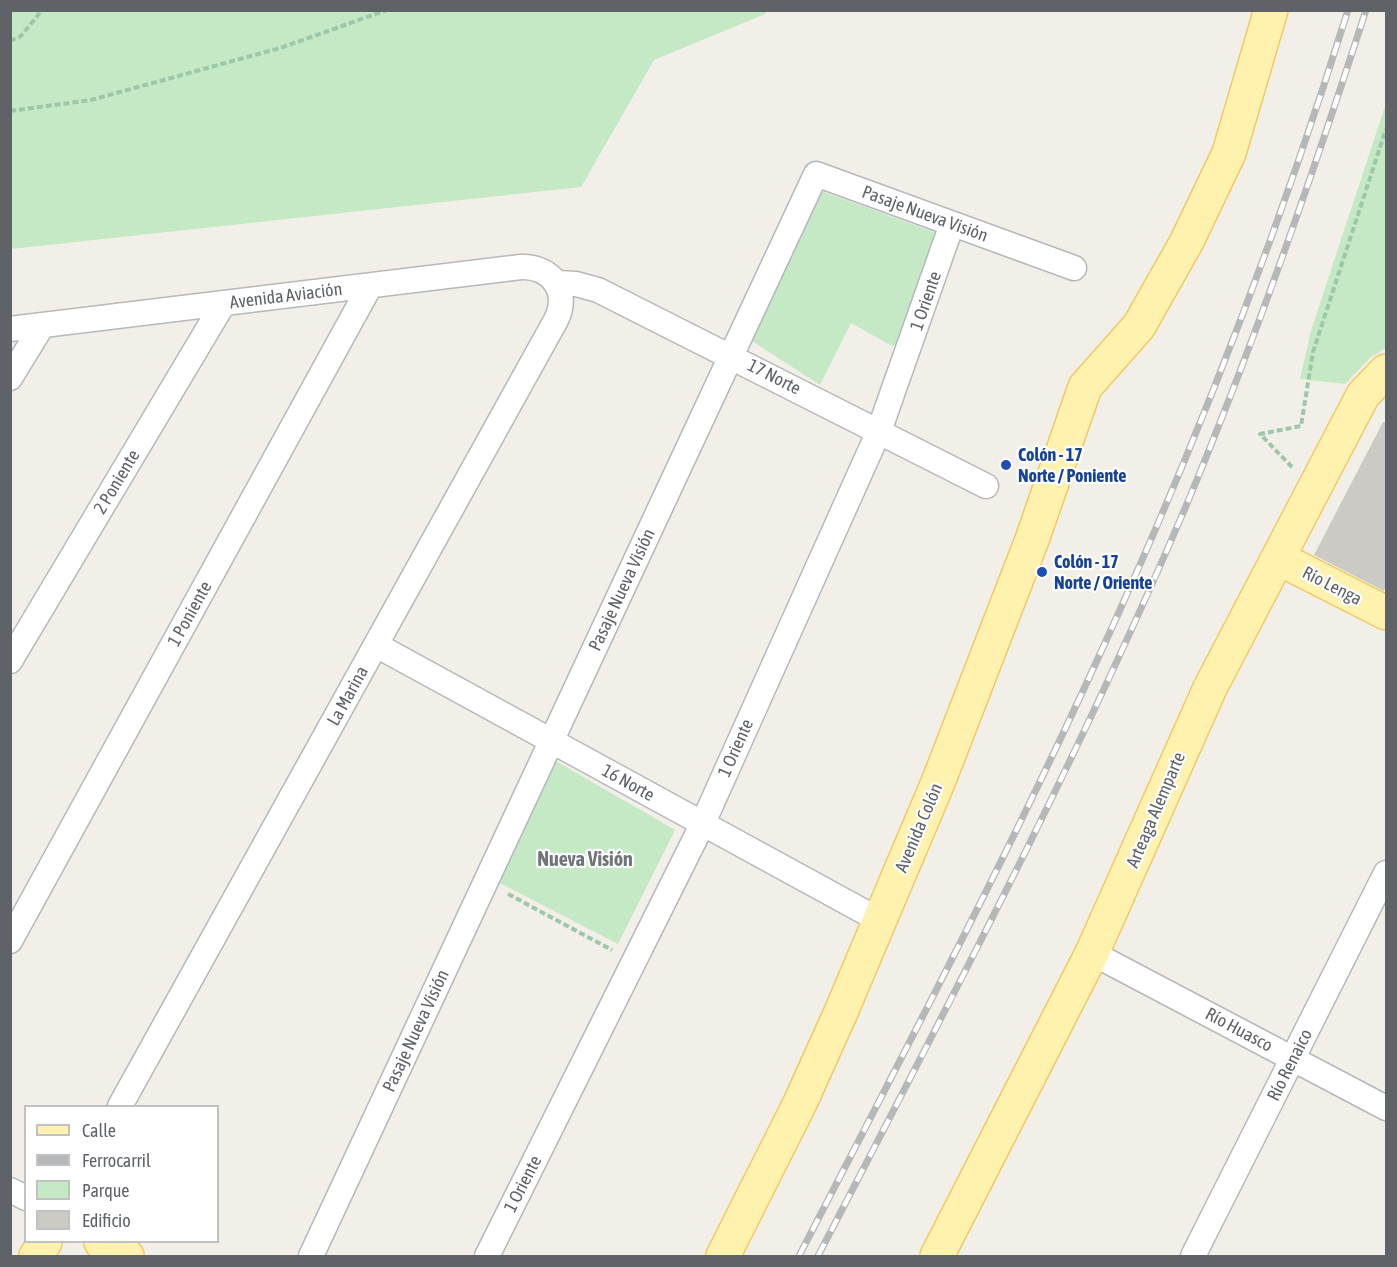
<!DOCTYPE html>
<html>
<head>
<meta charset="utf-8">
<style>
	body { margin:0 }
	#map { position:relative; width:1397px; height:1267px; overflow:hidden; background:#f1efe8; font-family:"Asap Condensed",sans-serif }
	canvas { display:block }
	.frame { position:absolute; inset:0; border:12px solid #5f6368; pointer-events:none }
	.legend { position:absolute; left:24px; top:1105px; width:195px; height:138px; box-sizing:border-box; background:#fff; border:2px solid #bfc1c3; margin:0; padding:8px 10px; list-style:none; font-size:18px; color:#5f6368 }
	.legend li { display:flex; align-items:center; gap:12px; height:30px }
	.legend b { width:30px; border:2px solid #bfc1c3 }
</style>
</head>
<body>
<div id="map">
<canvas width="1397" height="1267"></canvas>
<div class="frame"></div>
<ul class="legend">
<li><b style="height:8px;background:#fff2af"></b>Calle</li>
<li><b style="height:8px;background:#b6b7b8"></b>Ferrocarril</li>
<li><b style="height:16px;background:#c5e8c5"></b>Parque</li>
<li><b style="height:16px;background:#cccac5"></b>Edificio</li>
</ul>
</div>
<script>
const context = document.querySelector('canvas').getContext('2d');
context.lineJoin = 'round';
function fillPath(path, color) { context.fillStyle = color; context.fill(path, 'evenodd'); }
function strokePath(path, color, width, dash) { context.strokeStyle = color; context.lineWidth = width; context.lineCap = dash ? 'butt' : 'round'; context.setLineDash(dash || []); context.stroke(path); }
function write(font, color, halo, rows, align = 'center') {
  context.font = font + ' "Asap Condensed",sans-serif'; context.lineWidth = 4.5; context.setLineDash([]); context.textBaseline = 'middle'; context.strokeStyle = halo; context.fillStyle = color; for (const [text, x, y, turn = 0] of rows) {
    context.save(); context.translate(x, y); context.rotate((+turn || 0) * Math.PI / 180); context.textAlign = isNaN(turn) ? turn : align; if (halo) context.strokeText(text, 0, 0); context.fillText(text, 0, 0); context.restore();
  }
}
fillPath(new Path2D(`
	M10,11L11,10L767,11L765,14L654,60L581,187L11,249Z
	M1386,103V348L1371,357L1345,384L1300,379L1311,331Z
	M821,191L939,234L905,342L892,346L851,323L820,385L752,341Z
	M554,760L675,830L618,944L494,880Z`), '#c5e8c5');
fillPath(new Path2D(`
	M1383,422L1386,423V586L1384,591L1314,555Z`), '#cccac5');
const street = new Path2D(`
	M557,283L576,284L598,290L986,486
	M10,329L521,267C552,266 570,292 556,320L120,1106
	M10,378L42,326
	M376,645L881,921
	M10,661L223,304
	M10,941L370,286
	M1092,953L1386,1108
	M10,1190L26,1198
	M311,1256L816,174L1074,268
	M487,1256L702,825L879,431L952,224
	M1193,1256L1386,873`);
const primary = new Path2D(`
	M1278,558L1386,613
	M101,1242L127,1256
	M36,1256L45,1242
	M723,1256L800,1103L841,1012L939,780L1033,537L1085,387L1139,326L1187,241L1229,153L1271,10
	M937,1256L1092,953L1210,688L1363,395L1386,371`);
strokePath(street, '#b5b8bc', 27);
strokePath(primary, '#f2c960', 36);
strokePath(new Path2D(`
	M10,41L21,36L42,10
	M10,111L91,100L280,48L387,10
	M1292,467L1260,434L1301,426L1313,352L1386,129
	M508,894L612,950`), '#9cc7a9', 4, [6, 3]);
strokePath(street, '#fff', 24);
strokePath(primary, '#fff2af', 33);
const rail = new Path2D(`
	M799,1256C909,1043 1021,831 1119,612C1207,417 1284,215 1348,10
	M818,1256C946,1009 1077,762 1186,506C1254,344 1312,178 1366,10`);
strokePath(rail, '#b6b7b8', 7);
strokePath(rail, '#fff', 4.5, [14]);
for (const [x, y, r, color] of [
	[1006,465,6,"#1a4fb4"],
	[1042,572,6,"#1a4fb4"]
]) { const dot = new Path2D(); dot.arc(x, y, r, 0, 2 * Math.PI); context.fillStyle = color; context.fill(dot); strokePath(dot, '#fff', 2); }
write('18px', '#5f6368', '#fff', [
	["Pasaje Nueva Visión",925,214,20],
	["Avenida Aviación",286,296,-7],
	["1 Oriente",926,301,-71],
	["17 Norte",774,377,27],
	["2 Poniente",117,482,-59],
	["Río Lenga",1332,586,27],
	["Pasaje Nueva Visión",622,590,-65],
	["1 Poniente",190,614,-61],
	["La Marina",348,696,-61],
	["1 Oriente",736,748,-66],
	["16 Norte",628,783,29],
	["Arteaga Alemparte",1156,810,-67],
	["Avenida Colón",919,828,-67],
	["Río Huasco",1239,1030,28],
	["Pasaje Nueva Visión",416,1031,-65],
	["Río Renaico",1290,1065,-63],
	["1 Oriente",523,1184,-63]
]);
write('bold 18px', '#164399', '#fff', [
	["Colón - 17",1018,455],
	["Norte / Poniente",1018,476],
	["Colón - 17",1054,562],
	["Norte / Oriente",1054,583]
], 'left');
write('bold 20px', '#70757a', '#fff', [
	["Nueva Visión",585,860]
]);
</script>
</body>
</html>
